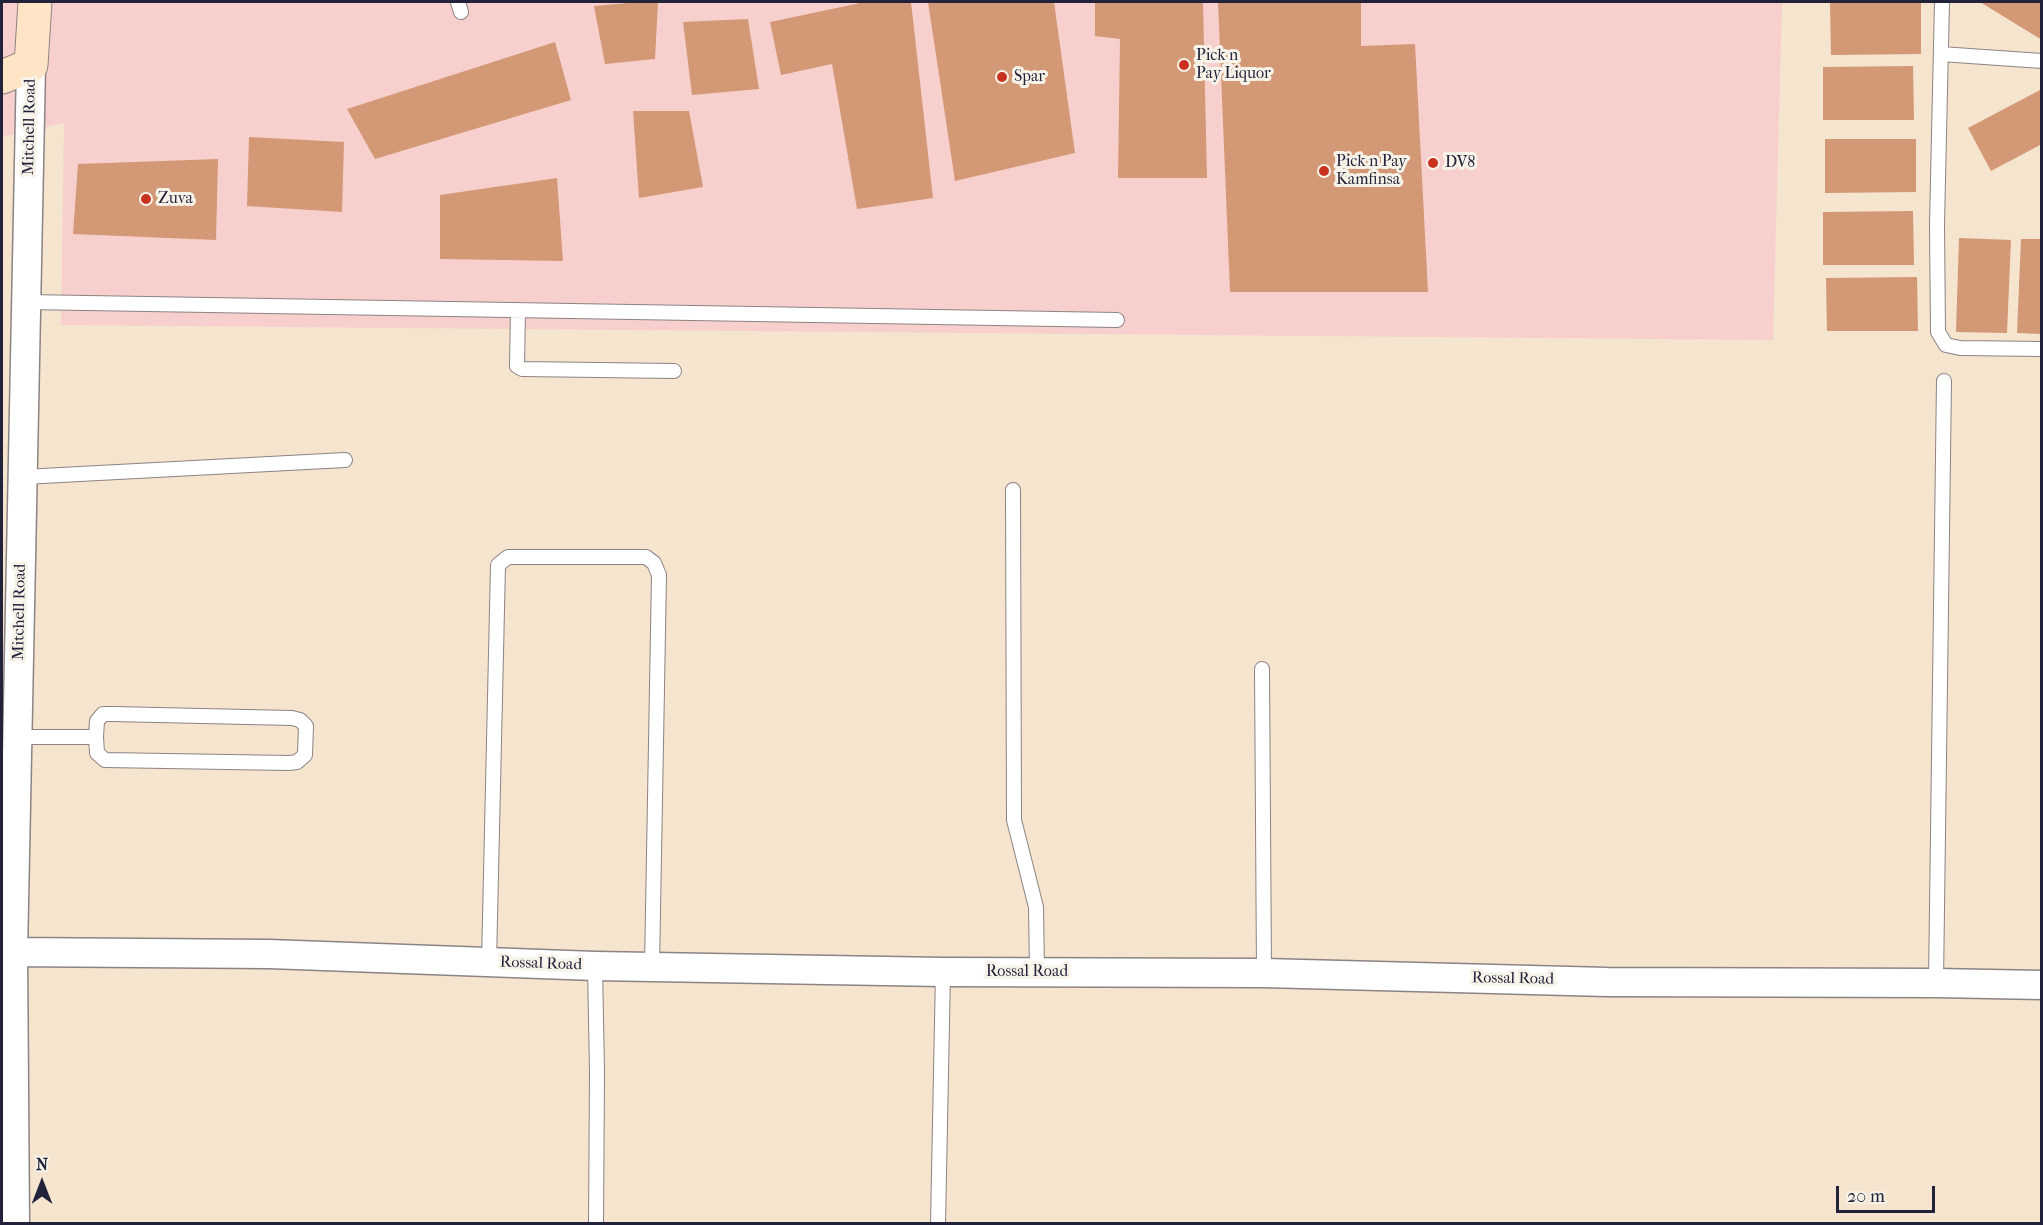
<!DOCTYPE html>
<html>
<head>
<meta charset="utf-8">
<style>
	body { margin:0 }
	#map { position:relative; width:2043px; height:1225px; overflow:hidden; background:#f5e4ce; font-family:"IM FELL French Canon",serif }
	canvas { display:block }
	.frame { position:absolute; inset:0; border:3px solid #22223b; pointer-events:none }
	.north { position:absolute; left:12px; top:1153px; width:60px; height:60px; -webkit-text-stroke:4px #f7f3e8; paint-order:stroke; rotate:0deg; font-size:16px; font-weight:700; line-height:24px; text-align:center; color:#22223b }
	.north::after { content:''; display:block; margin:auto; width:21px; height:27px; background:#22223b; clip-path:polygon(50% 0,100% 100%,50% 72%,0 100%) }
	.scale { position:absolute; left:1836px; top:1186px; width:99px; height:27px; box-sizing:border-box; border:3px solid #22223b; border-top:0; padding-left:8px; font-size:18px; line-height:21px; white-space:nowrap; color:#22223b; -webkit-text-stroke:4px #f7f3e8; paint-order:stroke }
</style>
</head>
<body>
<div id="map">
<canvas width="2043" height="1225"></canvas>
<div class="frame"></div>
<div class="north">N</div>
<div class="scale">20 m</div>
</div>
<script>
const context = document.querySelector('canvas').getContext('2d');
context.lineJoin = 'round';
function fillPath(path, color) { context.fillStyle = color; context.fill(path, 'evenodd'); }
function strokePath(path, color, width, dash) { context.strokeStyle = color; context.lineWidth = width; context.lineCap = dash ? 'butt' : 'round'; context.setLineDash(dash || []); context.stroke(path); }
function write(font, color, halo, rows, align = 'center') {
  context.font = font + ' "IM FELL French Canon",serif'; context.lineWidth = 6; context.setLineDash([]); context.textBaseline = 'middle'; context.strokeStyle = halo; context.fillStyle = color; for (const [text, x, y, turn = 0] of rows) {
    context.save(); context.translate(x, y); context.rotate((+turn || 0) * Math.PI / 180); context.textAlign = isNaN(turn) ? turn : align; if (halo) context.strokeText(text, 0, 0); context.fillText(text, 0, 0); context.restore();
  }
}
fillPath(new Path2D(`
	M2,2H1782L1773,340L61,325L64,123L2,137Z`), '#f7d0cd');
fillPath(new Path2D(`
	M639,2H658L655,59L605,64L594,6Z
	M865,2H911L933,198L857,209L832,64L781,75L770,22Z
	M928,2H1054L1075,153L955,181Z
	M1095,2H1203L1207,178H1118L1120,39L1095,36Z
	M1218,2H1361V46L1415,44L1428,292H1230Z
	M1830,2H1921V54L1831,55Z
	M1980,2H2042V40Z
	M748,19L759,89L692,95L683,22Z
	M555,42L571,100L375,159L347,109Z
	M1913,66L1914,120H1823V67Z
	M2042,89V144L1991,171L1968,128Z
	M633,111H689L703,187L639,198Z
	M249,137L344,142L342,212L247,206Z
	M1825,139H1916V192L1825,193Z
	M218,159L216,240L73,234L78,164Z
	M557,178L563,261L440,259V195Z
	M1913,211L1914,265H1823V212Z
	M1959,238L2011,240L2007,333L1956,332Z
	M2021,239H2042V334L2017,333Z
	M1917,277L1918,331H1827L1826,278Z`), '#d39875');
const lane = new Path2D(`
	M458,2L461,12
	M1942,2L1937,224L1938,332L1946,345L1960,348L2042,349
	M1941,54L2042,61
	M26,302L1117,320
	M518,310L517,366L522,369L674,371
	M23,477L345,460
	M1013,490L1014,820L1036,907L1037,972
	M1262,669L1264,973
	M17,737H96L97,753L105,760L289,763L297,762L305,755L306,726L300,720L292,718L113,714H103L97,721L96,737
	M489,962L498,565L508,557H646L654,563L659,575L652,967
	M595,966L597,1072L596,1224
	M1936,983L1944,381
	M938,1224L943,972`);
const street = new Path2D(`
	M13,952L269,954L595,966L943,972L1264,973L1607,982L1936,983L2042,985
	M15,1224L13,952L31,65`);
const secondary = new Path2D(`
	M2,77L31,65L35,2`);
strokePath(lane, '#8c8384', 16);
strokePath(street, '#8c8384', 31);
strokePath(secondary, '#8c8384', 35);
strokePath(lane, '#fff', 14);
strokePath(street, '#fff', 28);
strokePath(secondary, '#ffe4c6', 33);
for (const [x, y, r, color] of [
	[1184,65,6,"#c8321e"],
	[1002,77,6,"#c8321e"],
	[1433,163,6,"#c8321e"],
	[1324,171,6,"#c8321e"],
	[146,199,6,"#c8321e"]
]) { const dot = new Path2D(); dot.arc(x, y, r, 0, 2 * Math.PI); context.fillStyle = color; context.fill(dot); strokePath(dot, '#f7f3e8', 2); }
write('16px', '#22223b', '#f7f3e8', [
	["Pick n",1196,56],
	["Pay Liquor",1196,74],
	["Spar",1014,77],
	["Pick n Pay",1336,162],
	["Kamfinsa",1336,180],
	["DV8",1445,163],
	["Zuva",158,199]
], 'left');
write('16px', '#22223b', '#f7f3e8', [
	["Mitchell Road",30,127,-89],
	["Mitchell Road",20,612,-89],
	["Rossal Road",541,964,2],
	["Rossal Road",1027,972],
	["Rossal Road",1513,979,1]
]);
</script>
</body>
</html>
